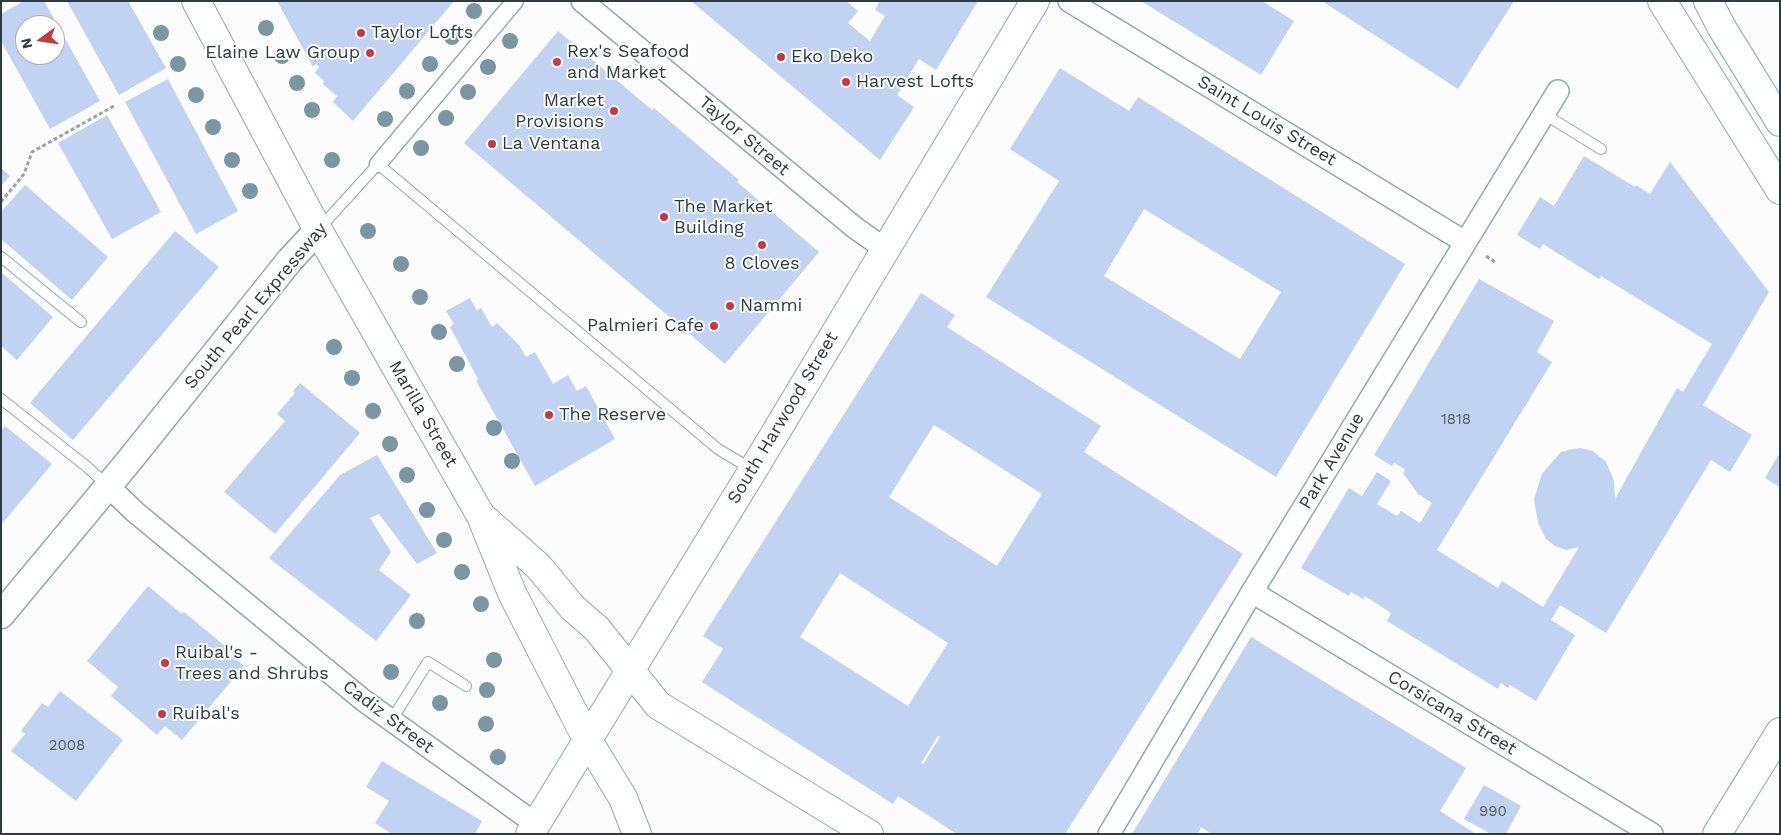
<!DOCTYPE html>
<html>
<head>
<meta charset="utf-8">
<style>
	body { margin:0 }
	#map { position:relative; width:1781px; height:835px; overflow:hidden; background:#fcfcfc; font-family:"Work Sans",sans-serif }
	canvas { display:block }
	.frame { position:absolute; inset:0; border:2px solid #2d3c43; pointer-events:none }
	.north { position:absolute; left:15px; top:15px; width:50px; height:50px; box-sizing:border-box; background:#fff; border:1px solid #abb1b4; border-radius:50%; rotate:256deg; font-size:14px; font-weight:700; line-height:20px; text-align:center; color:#2d3c43 }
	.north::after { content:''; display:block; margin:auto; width:18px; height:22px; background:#c83844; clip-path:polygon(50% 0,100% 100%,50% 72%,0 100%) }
</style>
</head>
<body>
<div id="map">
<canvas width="1781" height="835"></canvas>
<div class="frame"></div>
<div class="north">N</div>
</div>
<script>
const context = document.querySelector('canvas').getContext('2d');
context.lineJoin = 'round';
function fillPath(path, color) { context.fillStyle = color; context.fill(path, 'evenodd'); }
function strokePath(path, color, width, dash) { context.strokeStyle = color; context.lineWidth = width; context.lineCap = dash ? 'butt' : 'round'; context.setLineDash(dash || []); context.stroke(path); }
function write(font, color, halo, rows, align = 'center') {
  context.font = font + ' "Work Sans",sans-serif'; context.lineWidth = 4; context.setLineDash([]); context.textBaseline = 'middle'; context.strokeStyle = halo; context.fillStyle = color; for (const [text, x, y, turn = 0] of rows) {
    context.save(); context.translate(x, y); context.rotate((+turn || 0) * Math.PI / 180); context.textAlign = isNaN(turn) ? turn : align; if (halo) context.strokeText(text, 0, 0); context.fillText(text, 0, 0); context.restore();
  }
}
fillPath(new Path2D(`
	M24,1H44L100,101L50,129L1,41V14ZM25,25H55V55H25Z
	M67,1H128L166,68L119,95Z
	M277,1H454L353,121L333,102L337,96L323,84L324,81L315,73L319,67L316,64L313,67Z
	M691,1H846L858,11L848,23L870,41L885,16L875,10L880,1H978L936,70L919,59L897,95L914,107L880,160Z
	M1141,1H1262L1294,21L1261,75Z
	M1322,1H1514L1458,89Z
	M558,31L652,110L654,108L739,180L737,182L819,252L725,364L464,143Z
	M1060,68L1129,111L1138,97L1405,264L1276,477L986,297L1059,181L1010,149ZM1144,209L1281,292L1240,359L1104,276Z
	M168,79L238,211L196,234L125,102Z
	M107,115L161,212L112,239L58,143Z
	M1584,156L1635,187L1636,185L1650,194L1670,162L1769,292L1703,405L1752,435L1730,472L1711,460L1606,633L1560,605L1551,620L1575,635L1536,701L1510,685L1508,688L1501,683L1498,689L1387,621L1391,613L1365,596L1363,599L1351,592L1349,596L1301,568L1349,488L1362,496L1377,472L1391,481L1377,504L1397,516L1401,511L1420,523L1432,503L1418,494L1403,473L1405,469L1394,463L1392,466L1374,455L1479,279L1554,321L1537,352L1552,362L1437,550L1498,588L1502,581L1543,607L1579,547L1566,550L1555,546L1546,539L1538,523L1534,499L1542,474L1561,452L1572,449L1581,448L1593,451L1606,462L1614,481L1615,499L1677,388L1683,392L1712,344L1601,276L1599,279L1543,244L1540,249L1517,235L1540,197L1554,206Z
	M1,168L10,176L1,186Z
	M25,185L108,257L72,300L1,239V212Z
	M175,231L219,267L73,440L30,403Z
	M1,272L53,317L17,360L1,346Z
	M921,293L955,315L947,327L1101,426L1084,452L1243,554L1065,834H957L898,796L893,804L702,682L723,649L703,636ZM934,425L1042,494L997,566L889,497ZM840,573L948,643L908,706L800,637ZM938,736L940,737L923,764L921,763Z
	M470,298L477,311L481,308L492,327L497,323L519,345L526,357L535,352L553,384L568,375L577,391L586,386L615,439L535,486L476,381L478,379L450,327L454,324L446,311Z
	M300,383L360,433L275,534L224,492L285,421L277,414L295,393L293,391Z
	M5,426L52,464L1,525V430Z
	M1780,452V487L1765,478Z
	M377,455L437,553L417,564L379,514L370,518L391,552L379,570L411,595L376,641L269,558L340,475Z
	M148,586L182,614L184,612L231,651L229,653L244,666L182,740L165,726L157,735L111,696L118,687L87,661Z
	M1251,637L1466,768L1440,811L1476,834H1212L1201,827L1198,834H1132Z
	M60,691L123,740L76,801L11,751L25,734L21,731L42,703L48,707Z
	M382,761L482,821L475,834H392L375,823L389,801L366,787Z
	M1484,785L1521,806L1506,834H1491L1464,819Z`), '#c1d3f1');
const service = new Path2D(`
	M1544,114L1601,149
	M319,229L378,164L718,449L753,470
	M1,257L81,322
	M1,399L86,466L107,485
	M391,721L428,662L466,686`);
const pedestrian = new Path2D(`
	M378,164L515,1`);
const minor = new Path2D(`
	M582,1L854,227L885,249
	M1069,1L1465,242
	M108,486L135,512L363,700L536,824
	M1252,592L1652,834
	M1109,834L1252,592L1558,91`);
const tertiary = new Path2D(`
	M1,615L129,461L290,260L318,230`);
const secondary = new Path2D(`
	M196,1L318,230L481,516L512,593L587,739L623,798L637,834
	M486,520L538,566L572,607L597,629L658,705L869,834
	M530,834L753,470L1035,1
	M1717,834L1780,732`);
const motorway = new Path2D(`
	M1662,1L1780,190
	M1708,1L1722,28L1780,122`);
strokePath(service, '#88abbd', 12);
strokePath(pedestrian, '#88abbd', 19);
strokePath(minor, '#88abbd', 24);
strokePath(tertiary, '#88abbd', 29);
strokePath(secondary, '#88abbd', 30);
strokePath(motorway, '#88abbd', 30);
strokePath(new Path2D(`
	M1,202L24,174L32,152L114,106
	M1486,256L1495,262`), '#9ca3a6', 3, [4, 2.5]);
strokePath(service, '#fff', 10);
strokePath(pedestrian, '#fff', 16);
strokePath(minor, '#fff', 21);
strokePath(tertiary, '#fff', 26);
strokePath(secondary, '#fff', 28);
strokePath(motorway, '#fff', 28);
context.fillStyle = '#7c96a1';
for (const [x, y] of [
	[474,11],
	[266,28],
	[161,33],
	[452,37],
	[510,41],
	[282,56],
	[178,64],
	[430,64],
	[488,67],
	[297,83],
	[407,91],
	[468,92],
	[196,95],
	[312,110],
	[446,118],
	[385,119],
	[213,127],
	[421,148],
	[232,160],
	[332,160],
	[250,191],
	[368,231],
	[401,264],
	[420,297],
	[439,332],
	[334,347],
	[457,364],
	[352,378],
	[373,411],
	[494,428],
	[390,444],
	[512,461],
	[407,475],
	[427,510],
	[444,540],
	[462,572],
	[481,604],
	[417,621],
	[494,660],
	[391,672],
	[487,690],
	[440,703],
	[486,724],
	[498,757]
]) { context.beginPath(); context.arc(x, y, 8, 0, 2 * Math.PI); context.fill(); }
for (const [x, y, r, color] of [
	[361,33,5,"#c83844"],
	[370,53,5,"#c83844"],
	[781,57,5,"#c83844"],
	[557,62,5,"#c83844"],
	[846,82,5,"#c83844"],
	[614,111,5,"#c83844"],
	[492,144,5,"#c83844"],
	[664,217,5,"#c83844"],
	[762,245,5,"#c83844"],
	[730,306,5,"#c83844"],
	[714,326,5,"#c83844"],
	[549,415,5,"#c83844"],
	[165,663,5,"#c83844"],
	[162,714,5,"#c83844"]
]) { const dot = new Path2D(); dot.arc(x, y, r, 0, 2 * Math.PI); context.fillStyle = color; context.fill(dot); strokePath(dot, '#fff', 2); }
write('15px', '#52626e', null, [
	["1818",1456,420],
	["2008",67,746],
	["990",1493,812]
]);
write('18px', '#2d3c43', '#fff', [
	["Taylor Lofts",371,33],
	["Rex's Seafood",567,52],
	["and Market",567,73],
	["Elaine Law Group",360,53,"right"],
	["Eko Deko",791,57],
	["Harvest Lofts",856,82],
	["Market",604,101,"right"],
	["Provisions",604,122,"right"],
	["La Ventana",502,144],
	["The Market",674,207],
	["Building",674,228],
	["8 Cloves",762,264,"center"],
	["Nammi",740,306],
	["Palmieri Cafe",704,326,"right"],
	["The Reserve",559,415],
	["Ruibal's -",175,653],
	["Trees and Shrubs",175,674],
	["Ruibal's",172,714]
], 'left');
write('18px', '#2d3c43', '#fff', [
	["Saint Louis Street",1267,121,31],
	["Taylor Street",744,136,40],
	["South Pearl Expressway",256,306,-50],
	["Marilla Street",423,414,60],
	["South Harwood Street",783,418,-59],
	["Park Avenue",1332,461,-59],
	["Corsicana Street",1452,713,31],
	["Cadiz Street",388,717,37]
]);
</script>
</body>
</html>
